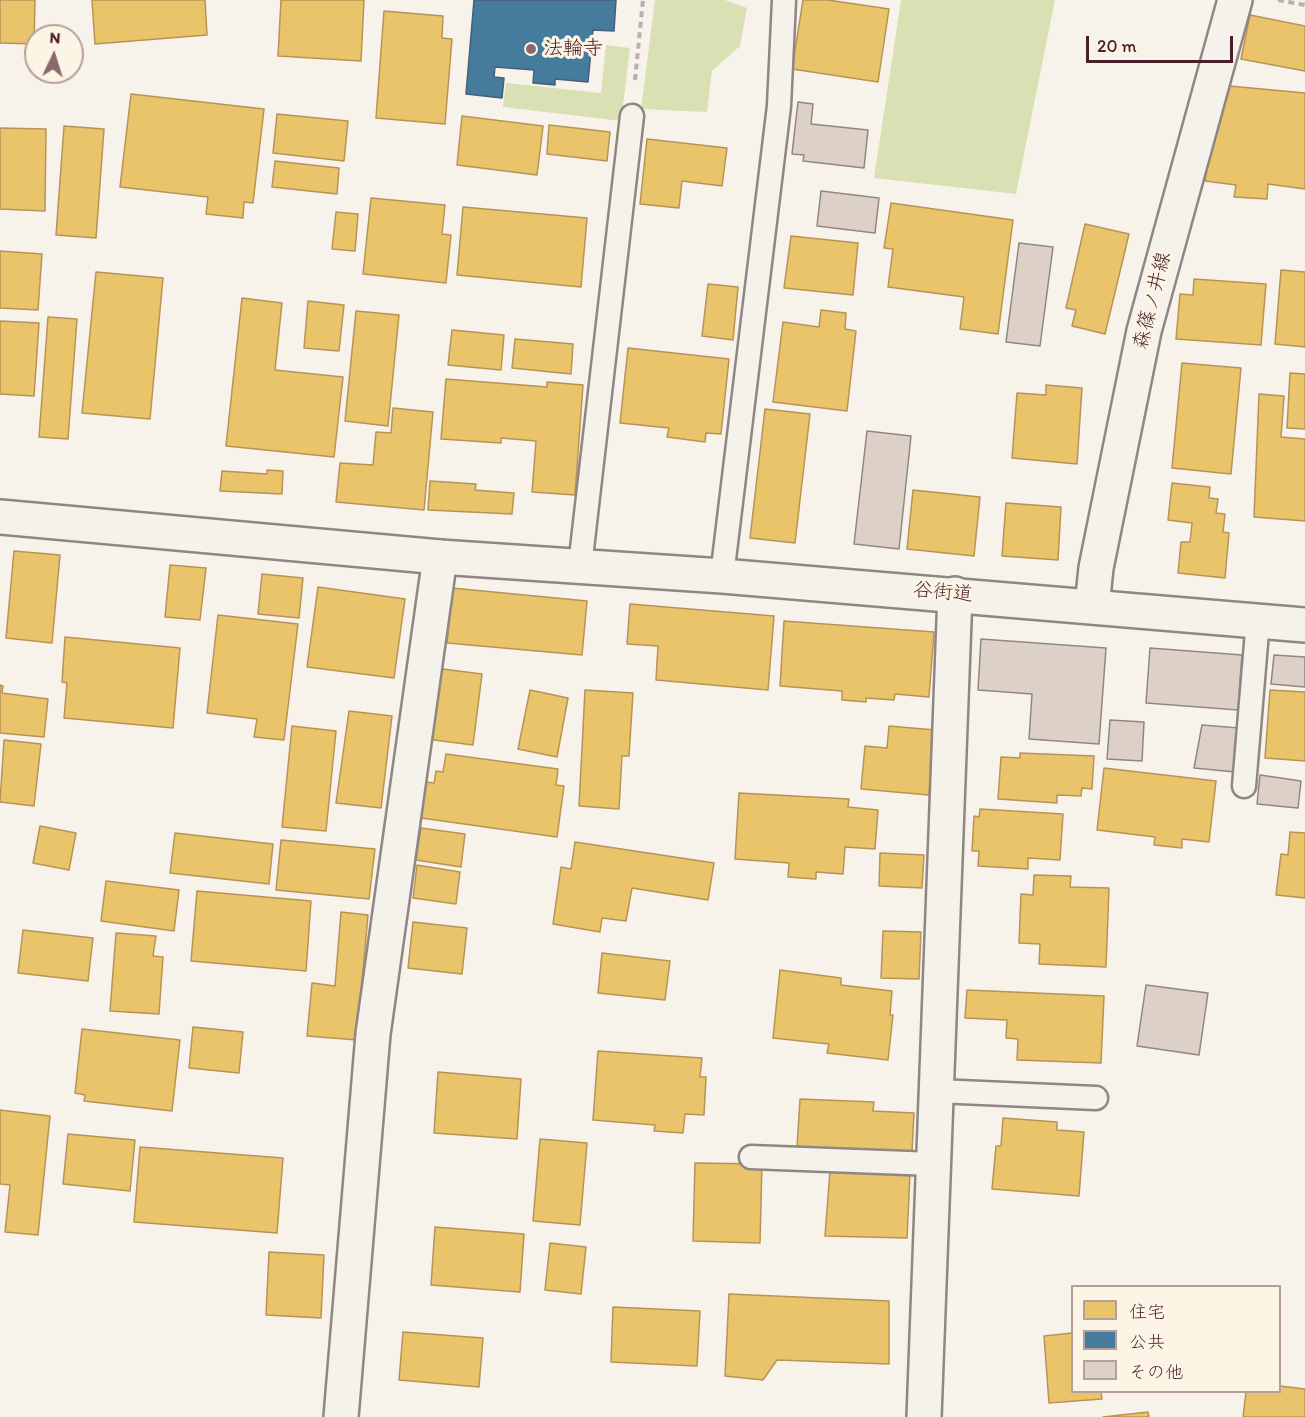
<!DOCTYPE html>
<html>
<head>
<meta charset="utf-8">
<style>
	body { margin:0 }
	#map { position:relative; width:1305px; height:1417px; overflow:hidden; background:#f7f3ea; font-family:Itim,"Klee One",sans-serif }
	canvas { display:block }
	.legend { position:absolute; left:1071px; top:1285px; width:210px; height:108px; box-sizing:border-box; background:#fcf5e5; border:2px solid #b59f9b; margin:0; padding:8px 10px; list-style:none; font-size:18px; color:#4a1f2b }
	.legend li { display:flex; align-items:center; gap:12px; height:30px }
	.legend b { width:30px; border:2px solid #b59f9b }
	.north { position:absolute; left:24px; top:24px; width:60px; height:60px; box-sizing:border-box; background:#fcf5e5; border:2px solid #b59f9b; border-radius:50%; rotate:4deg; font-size:16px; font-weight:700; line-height:24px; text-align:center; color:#4a1f2b }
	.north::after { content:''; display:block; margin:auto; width:21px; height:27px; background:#87696e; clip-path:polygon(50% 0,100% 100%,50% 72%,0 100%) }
	.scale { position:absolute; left:1086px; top:36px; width:147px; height:27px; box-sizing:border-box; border:3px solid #4a1f2b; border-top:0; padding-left:8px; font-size:18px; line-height:21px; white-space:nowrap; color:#4a1f2b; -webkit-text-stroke:4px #fcf5e5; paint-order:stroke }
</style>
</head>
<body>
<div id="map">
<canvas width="1305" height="1417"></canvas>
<ul class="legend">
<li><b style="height:16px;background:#e9c46a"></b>住宅</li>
<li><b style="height:16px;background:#457b9d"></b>公共</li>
<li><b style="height:16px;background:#ddd1c7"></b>その他</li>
</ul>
<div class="north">N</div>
<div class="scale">20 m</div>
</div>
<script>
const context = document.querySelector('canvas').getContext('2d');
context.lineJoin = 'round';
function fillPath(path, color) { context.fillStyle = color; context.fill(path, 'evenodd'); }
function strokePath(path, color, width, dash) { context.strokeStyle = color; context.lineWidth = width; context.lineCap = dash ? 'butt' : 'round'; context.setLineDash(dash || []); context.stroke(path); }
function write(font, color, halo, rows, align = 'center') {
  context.font = font + ' Itim,"Klee One",sans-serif'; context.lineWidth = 6; context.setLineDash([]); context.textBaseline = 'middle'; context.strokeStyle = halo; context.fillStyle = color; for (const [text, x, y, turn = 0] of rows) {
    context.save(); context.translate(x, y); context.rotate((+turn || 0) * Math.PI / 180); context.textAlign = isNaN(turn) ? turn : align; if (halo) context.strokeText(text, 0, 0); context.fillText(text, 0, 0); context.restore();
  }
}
fillPath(new Path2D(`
	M655,0H725L747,8L740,46L712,71L707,112L641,109Z
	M901,0H1055L1016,194L874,178Z
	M606,45L630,48L621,121L503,107L506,83L601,93Z`), '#d9e0b3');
const homes = new Path2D(`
	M0,0H35L34,44L0,43Z
	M92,0H205L207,35L95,44Z
	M281,0H364L361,61L278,56Z
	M803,0H828L889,9L878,82L792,69Z
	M384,11L443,16L442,38L452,39L445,124L376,118Z
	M1250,15L1305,26V71L1241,59Z
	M1219,85L1305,93V189L1268,184L1267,199L1234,197L1236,185L1205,181Z
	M131,94L264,109L253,203L244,202L243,218L206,214L208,197L120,187Z
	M277,114L348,121L344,161L273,153Z
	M462,116L543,126L537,175L457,165Z
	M549,125L610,132L607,161L547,154Z
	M64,126L104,129L96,238L56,235Z
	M0,128L46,129L45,211L0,209Z
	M647,139L727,148L722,186L682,181L679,208L640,204Z
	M275,161L339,168L337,194L272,187Z
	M371,198L445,205L442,234L451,235L446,283L363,274Z
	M891,203L1013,220L998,334L960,329L964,297L888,287L893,249L884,248Z
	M463,207L587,218L581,287L457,275Z
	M336,212L358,214L355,251L332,249Z
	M1085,224L1129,234L1105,334L1072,326L1076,310L1066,308Z
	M791,236L858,243L853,295L784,288Z
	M0,251L42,254L38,310L0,308Z
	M1281,270L1305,272V347L1275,344Z
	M96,272L163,278L150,419L82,413Z
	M1194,279L1266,284L1261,345L1176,339L1180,294L1193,295Z
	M708,284L738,287L733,340L702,336Z
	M242,298L282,303L275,370L343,377L334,457L226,446Z
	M308,301L344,305L339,351L304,348Z
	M821,310L846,313L845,329L856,331L847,411L773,402L783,322L819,327Z
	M356,311L399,315L388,426L345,421Z
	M48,317L77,319L68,439L39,437Z
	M0,321L39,323L34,396L0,394Z
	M452,330L504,335L501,370L448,365Z
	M515,339L573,344L571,374L512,368Z
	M628,348L729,359L721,434L706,433L705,442L667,437L669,428L620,423Z
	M1182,363L1241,368L1231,474L1172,468Z
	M1290,373L1305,374V429L1287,428Z
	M446,379L547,387V382L583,385L575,495L532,492L536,441L501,438V443L441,439Z
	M1046,385L1082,388L1077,464L1012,458L1017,393L1046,395Z
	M1259,394L1284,396L1281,437L1305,439V521L1254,517Z
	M393,408L433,412L424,510L336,502L340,463L373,465L376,432L391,433Z
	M765,409L810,414L795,543L750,538Z
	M267,470L283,471L282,494L220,491L222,471L267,474Z
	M430,481L476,484L475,490L514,493L512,514L428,510Z
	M1172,483L1210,487L1209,498L1218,499L1216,513L1225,514L1223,532L1229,533L1225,578L1178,573L1181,542H1190L1192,523L1168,520Z
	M913,490L980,497L974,556L907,549Z
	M1006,503L1061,507L1058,560L1002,556Z
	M14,551L60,555L52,643L6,638Z
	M170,565L206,568L200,620L165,617Z
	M262,574L303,578L299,618L258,614Z
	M318,587L405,599L394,678L307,667Z
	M452,588L587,601L582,655L447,643Z
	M630,604L774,616L768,690L656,680L658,646L627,644Z
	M218,615L298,624L284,740L254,737L257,719L207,713Z
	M784,621L934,632L929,697L895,694L894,700L866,698V702L842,700V691L780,686Z
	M65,637L180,648L173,728L64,718L67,683L62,682Z
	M435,668L482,674L473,745L426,739Z
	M0,685L3,686L2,693L48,699L44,737L0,733Z
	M530,690L568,698L557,757L518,749Z
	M585,690L633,693L629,756H622L619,809L579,806Z
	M1270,690L1305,692V761L1265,758Z
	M349,711L392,716L381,808L336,803Z
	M292,726L336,731L326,831L282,827Z
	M889,726L935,730L929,795L861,789L865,746L887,748Z
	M4,740L41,744L34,806L0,802Z
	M1020,753L1094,756L1092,789L1082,788L1081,796L1057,795V803L998,799L1001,757L1020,758Z
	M446,754L558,769L556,785L564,786L557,837L421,818L426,782L434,783L436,771L443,772Z
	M1104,768L1216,781L1209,842L1182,839V848L1154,845L1155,837L1097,830Z
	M739,793L849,799L848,807L878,810L875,849L845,847L843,874L816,872V879L788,877L789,863L735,859Z
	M980,809L1063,814L1060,860L1028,858V869L978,866L979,851H972L974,816L979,817Z
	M40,826L76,833L69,870L33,863Z
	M421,828L465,834L461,867L416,860Z
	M1290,832L1305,833V898L1276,895L1281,854L1288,855Z
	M175,833L273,844L269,884L170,873Z
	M281,840L375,849L369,899L276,890Z
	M575,842L714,863L708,900L632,888L626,921L602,918L600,932L553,924L561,867L571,869Z
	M880,853L924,855L922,888L879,886Z
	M417,865L460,872L456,904L413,898Z
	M1034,875L1071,876L1070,887L1109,888L1106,967L1039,964L1040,944L1019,943L1021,894L1033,895Z
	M106,881L179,890L174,931L101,921Z
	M197,891L311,901L306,971L191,961Z
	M341,912L368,915L357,1040L307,1036L312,983L335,986Z
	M413,922L467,928L462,974L408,968Z
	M23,930L93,938L88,981L18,973Z
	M883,931L921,932L919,979L881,978Z
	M116,933L156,936L153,956L163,957L159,1014L110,1011Z
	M602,953L670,961L665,1000L598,993Z
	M780,970L841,978V985L892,991L890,1015H893L888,1060L827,1053L829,1044L773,1038Z
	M967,990L1104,996L1101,1063L1017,1060L1018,1039L1006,1038L1007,1020L965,1018Z
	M193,1027L243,1032L239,1073L189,1068Z
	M82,1029L180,1040L172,1111L84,1101L85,1095L75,1093Z
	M598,1051L702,1058L700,1077H706L704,1115L685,1114L683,1133L654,1131L655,1125L593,1120Z
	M438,1072L521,1079L517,1139L434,1133Z
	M800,1099L874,1102L873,1111L914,1113L912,1152L797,1147Z
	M0,1110L50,1116L38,1235L5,1232L10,1185L0,1184Z
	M1003,1118L1057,1122V1130L1084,1132L1079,1196L992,1189L996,1146H1001Z
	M68,1134L135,1140L130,1191L63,1184Z
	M540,1139L587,1143L580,1225L533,1221Z
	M140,1147L283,1158L277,1233L134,1222Z
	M695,1163L762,1164L760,1243L693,1241Z
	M830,1171L910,1173L907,1238L825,1236Z
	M435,1227L524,1234L520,1292L431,1285Z
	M550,1243L586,1247L581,1294L545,1290Z
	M269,1252L324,1255L321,1318L266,1315Z
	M729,1294L889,1301V1364L777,1360L763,1380L725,1376Z
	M613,1307L700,1311L697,1366L611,1362Z
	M403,1332L483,1338L479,1387L399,1380Z
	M1072,1333V1392H1101L1102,1399L1049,1403L1044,1336Z
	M1280,1386L1305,1389V1417H1243L1246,1392H1280Z
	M1148,1412L1149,1417H1103Z`);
fillPath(homes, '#e9c46a');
strokePath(homes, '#b99257', 1.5);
const public = new Path2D(`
	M474,0H616L614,31L593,30L588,82L555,79V85L533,83L534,70L495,67L494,77L504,78L502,98L466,94Z`);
fillPath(public, '#457b9d');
strokePath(public, '#465f7b', 1.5);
const building = new Path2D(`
	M798,102L813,104L811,124L868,130L864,168L803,161L804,155L792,154Z
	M821,191L879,198L875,233L817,226Z
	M1019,243L1053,247L1040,346L1006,342Z
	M867,431L911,436L899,549L854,544Z
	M981,639L1106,648L1099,744L1029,739L1032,694L978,690Z
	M1150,648L1242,655L1238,710L1146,703Z
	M1274,655L1305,657V687L1271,684Z
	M1110,720L1144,722L1142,761L1107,759Z
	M1202,725L1239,728L1235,772L1194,768Z
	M1260,775L1301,781L1298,808L1257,804Z
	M1146,985L1208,993L1199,1055L1137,1046Z`);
fillPath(building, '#ddd1c7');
strokePath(building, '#908684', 1.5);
const service = new Path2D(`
	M580,566L632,116
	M722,576L779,106L784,0
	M1244,786L1258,620
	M937,1091L1096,1098
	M751,1157L933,1164`);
const minor = new Path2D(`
	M341,1417L373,1034L440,557
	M924,1417L955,594`);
const tertiary = new Path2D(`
	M0,517L440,557L722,576L1305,625`);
const secondary = new Path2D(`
	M1092,606L1096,568L1144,331L1235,0`);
strokePath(service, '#908684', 27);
strokePath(minor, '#908684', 38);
strokePath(tertiary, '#908684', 38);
strokePath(secondary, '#908684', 38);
strokePath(new Path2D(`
	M1278,0L1305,5
	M635,80L643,0`), '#b8b1ae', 4, [6, 4.5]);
strokePath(service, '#f5f2ec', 22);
strokePath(minor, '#f5f2ec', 33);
strokePath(tertiary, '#f5f2ec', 33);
strokePath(secondary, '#f5f2ec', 33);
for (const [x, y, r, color] of [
	[531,49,6,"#87696e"]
]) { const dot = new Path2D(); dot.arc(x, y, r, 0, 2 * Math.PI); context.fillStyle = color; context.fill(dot); strokePath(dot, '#fcf5e5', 2); }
write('20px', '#4a1f2b', '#fcf5e5', [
	["法輪寺",543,49]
], 'left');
write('20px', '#4a1f2b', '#fcf5e5', [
	["森篠ノ井線",1153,301,-76],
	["谷街道",943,593,5]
]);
</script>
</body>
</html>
